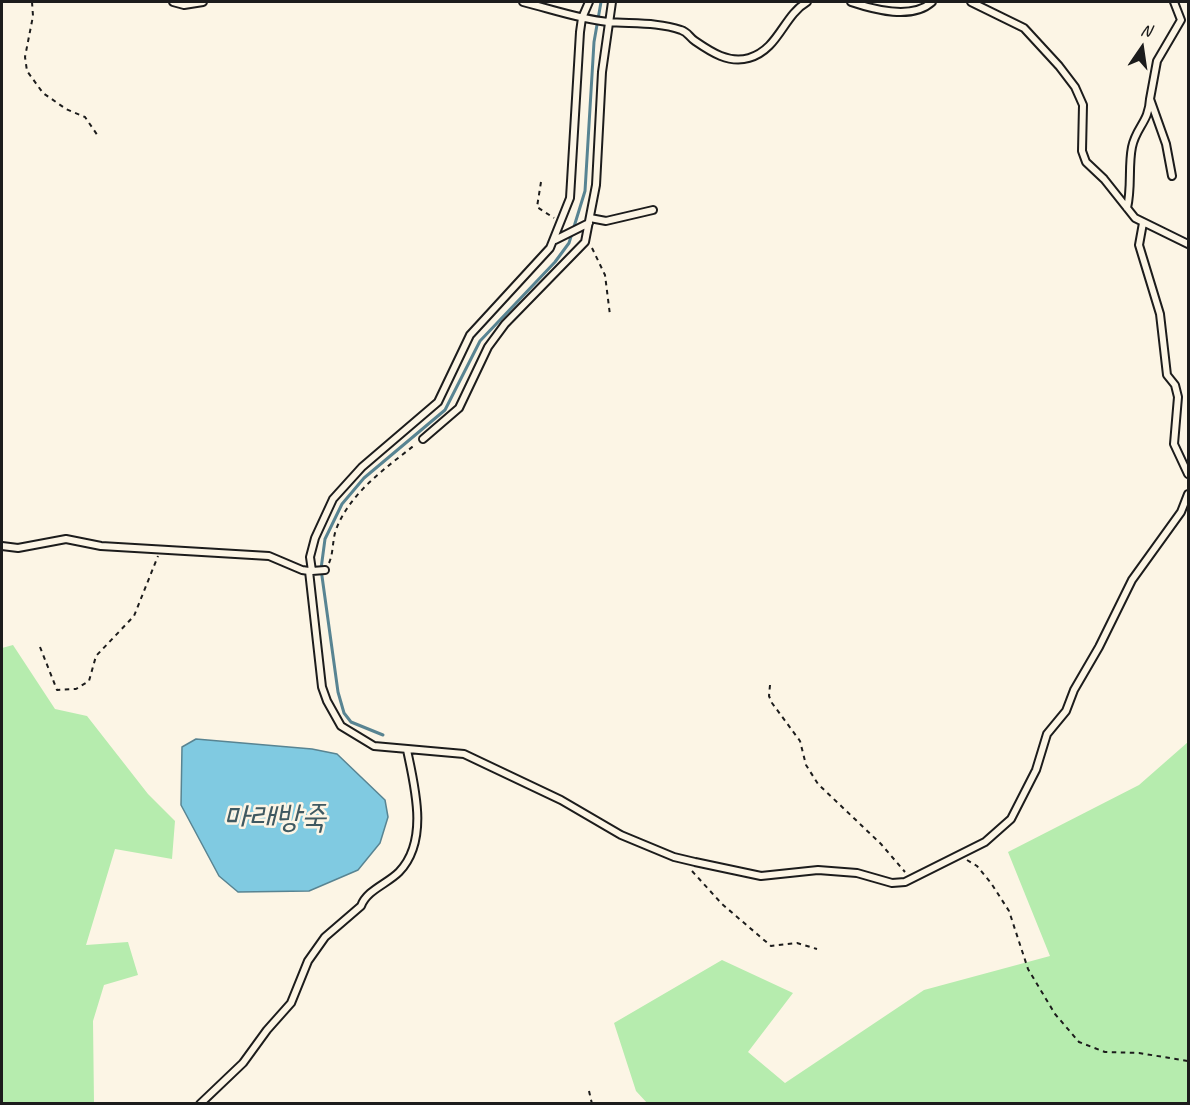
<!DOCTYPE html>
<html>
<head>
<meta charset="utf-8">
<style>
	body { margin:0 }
	#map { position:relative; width:1190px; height:1105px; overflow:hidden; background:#fcf5e5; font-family:Caveat,sans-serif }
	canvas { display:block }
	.frame { position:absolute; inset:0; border:3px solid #1c1c1c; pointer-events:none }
	.north { position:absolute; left:1112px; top:18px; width:60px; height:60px; -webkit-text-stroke:4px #fcf5e5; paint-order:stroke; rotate:13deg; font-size:16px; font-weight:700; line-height:24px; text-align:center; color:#1c1c1c }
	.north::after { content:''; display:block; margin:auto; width:21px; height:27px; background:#1c1c1c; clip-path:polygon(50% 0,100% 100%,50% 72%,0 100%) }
</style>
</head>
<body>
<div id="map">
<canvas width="1190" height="1105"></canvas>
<div class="frame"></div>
<div class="north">N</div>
</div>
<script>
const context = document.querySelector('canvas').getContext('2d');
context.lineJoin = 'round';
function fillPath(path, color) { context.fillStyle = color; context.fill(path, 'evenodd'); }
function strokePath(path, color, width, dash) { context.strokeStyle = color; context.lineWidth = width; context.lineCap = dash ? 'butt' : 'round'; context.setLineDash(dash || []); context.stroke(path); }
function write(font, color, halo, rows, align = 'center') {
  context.font = font + ' Caveat,"Poor Story",sans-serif'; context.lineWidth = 5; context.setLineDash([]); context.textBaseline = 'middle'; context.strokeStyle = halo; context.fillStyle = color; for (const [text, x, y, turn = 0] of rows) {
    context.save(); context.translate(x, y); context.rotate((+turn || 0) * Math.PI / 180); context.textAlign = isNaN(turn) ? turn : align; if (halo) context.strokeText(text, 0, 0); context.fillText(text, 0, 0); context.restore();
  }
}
fillPath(new Path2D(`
	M13,645L55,709L87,716L148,794L175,821L172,859L115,849L86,945L128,942L138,975L104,985L93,1021L94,1103H2V648Z
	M1188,742V1103L648,1104L636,1091L614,1023L722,960L793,993L748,1052L785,1083L924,990L1050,956L1008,852L1139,785Z`), '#b6ecae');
const water = new Path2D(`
	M196,739L312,749L337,754L385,800L388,817L380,843L358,870L309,891L238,892L219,876L181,805L182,747Z`);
fillPath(water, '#80cae1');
strokePath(water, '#588492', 1.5);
strokePath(new Path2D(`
	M383,735L351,722L344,713L338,692L321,569L325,539L342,504L364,478L445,410L480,341L555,262L569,243L585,191L594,42L601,2`), '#588492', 3);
const lane = new Path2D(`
	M173,2L184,5L203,2
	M523,2C551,9 579,19 608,22C632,24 658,22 681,30C688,32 689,37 695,41C711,52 729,64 749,58C779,49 783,16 807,2
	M589,2L582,18L580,32L570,198L550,248L470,335L438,402L362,467L333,499L315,538L310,557L312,571H309L322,687L327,701L341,726L374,746L464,754L561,800L621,835L674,857L695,862L761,876L818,870L857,873L892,883L905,882L985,842L1011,819L1036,770L1047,734L1066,711L1074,690L1099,647L1132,580L1181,512L1188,494
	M851,2C875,10 912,20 932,2
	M971,2L1024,28L1059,66L1075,87L1083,105L1082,151L1086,162L1104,179L1135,218L1188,244
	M1172,176L1166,144L1150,99L1157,61L1181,20L1174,2
	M1127,208C1132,187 1128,167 1132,147C1136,127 1149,122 1150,99
	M590,218L606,221L653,210
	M1143,223L1139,245L1160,314L1167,375L1175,385L1178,397L1174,444L1188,474
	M555,240L589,223
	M423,439L459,408L488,347L505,324L585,242L596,185L602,72L612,2
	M2,546L18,548L66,539L101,546L269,556L302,570L309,571
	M312,571L325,570
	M200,1104L243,1063L267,1030L291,1003L308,961L325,937L361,906C367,890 387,884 399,872C429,841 415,788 407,750`);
strokePath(lane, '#1c1c1c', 10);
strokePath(new Path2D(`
	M32,2L33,16L25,57L27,71L43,93L66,109L85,117L98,136
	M541,182L537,207L554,218
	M592,248L605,275L610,315
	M329,563C334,552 332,538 337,527C352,491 387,467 416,444
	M40,647L57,690L76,689L89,681L96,656L134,616L158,556
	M770,685L769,696L772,703L800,741L806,765L818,784L881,844L905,872
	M967,860L977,866L991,883L1009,911L1028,969L1055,1014L1079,1042L1105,1052L1139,1053L1188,1061
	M692,871L722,904L771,946L797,943L817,949
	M589,1091L592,1104`), '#1c1c1c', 2, [4.5, 4.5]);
strokePath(lane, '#fcf5e5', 6);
write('italic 32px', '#3f5961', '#fcf5e5', [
	["마래방죽",275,819]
]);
</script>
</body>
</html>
